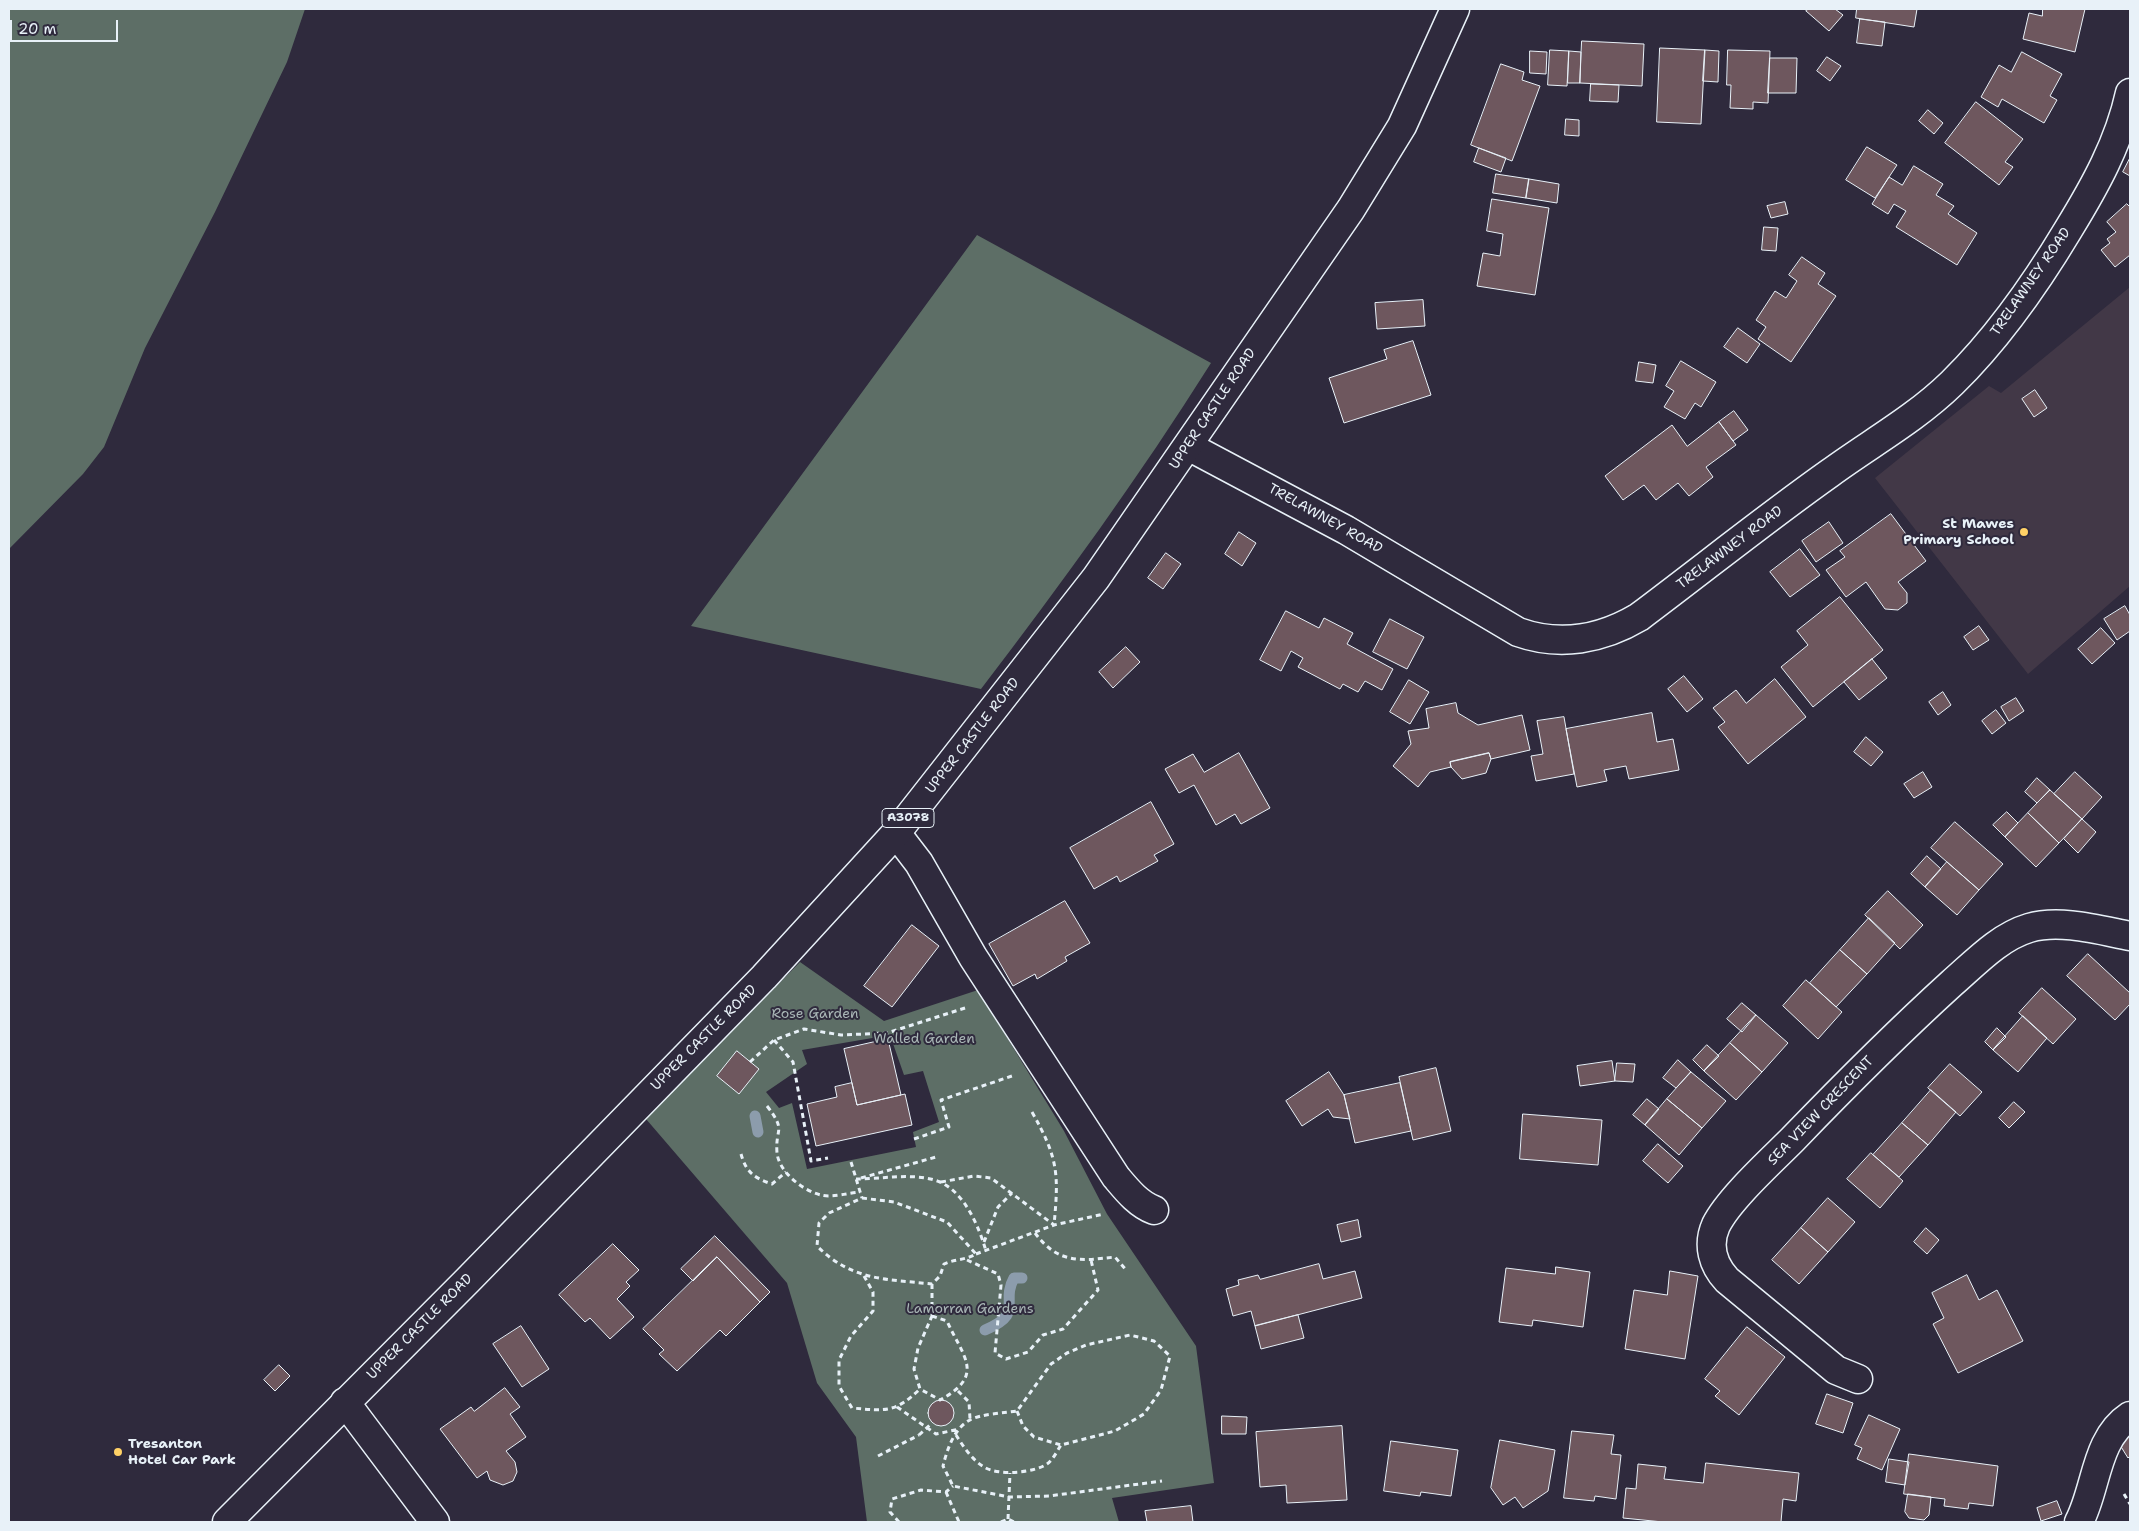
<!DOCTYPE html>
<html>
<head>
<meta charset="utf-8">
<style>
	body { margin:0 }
	#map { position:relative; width:2139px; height:1531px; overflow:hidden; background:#2f2a3d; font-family:"Shantell Sans",sans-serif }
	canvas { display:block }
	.frame { position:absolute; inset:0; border:10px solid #e8f1f8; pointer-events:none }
	.scale { position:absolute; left:10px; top:20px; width:108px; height:22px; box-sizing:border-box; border:2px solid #e8f1f8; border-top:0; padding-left:6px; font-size:15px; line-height:18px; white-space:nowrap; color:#e8f1f8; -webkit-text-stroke:4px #2f2a3d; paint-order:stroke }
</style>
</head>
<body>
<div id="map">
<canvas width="2139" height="1531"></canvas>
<div class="frame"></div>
<div class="scale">20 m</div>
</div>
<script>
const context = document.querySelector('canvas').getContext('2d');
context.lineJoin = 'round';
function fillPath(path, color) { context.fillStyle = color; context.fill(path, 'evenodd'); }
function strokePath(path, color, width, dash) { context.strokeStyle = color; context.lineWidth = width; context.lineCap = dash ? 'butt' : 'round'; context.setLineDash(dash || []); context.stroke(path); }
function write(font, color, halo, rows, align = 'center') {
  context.font = font + ' "Shantell Sans",sans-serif'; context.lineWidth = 4; context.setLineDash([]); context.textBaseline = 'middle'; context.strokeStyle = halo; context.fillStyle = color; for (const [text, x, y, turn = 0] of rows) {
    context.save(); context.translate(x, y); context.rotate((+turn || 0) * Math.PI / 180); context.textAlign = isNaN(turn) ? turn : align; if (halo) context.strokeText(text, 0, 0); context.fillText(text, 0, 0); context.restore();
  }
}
fillPath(new Path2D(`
	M2130,287V586L2028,674L1875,478L1989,386L2001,393Z`), '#423847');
fillPath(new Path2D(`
	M9,9H305L287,62L215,212L145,348L104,447L83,474L9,549Z
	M977,235L1211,363C1140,476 1062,583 981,689L691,626Z
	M800,962L884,1021L978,990L1064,1131L1107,1214L1196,1346L1214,1483L1112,1498L1119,1522H867L856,1437L817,1383L787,1283L646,1119ZM890,1035L904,1075L923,1071L939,1122L913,1132L916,1147L807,1169L792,1103L779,1108L766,1092L807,1064L802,1050Z`), '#5d6e66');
strokePath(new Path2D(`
	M755,1116L758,1132
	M985,1330C1025,1313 1000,1303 1014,1278H1022`), '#8c9cac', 11);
const building = new Path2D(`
	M1809,9H1835L1843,15L1829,31L1806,11Z
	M1857,9H1917L1914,27L1856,18Z
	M2043,9H2085L2075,52L2023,39L2029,13L2042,16Z
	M1860,19L1885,22L1882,46L1857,43Z
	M1582,41L1644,44L1642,86L1580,83Z
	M1660,48L1705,50L1701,124L1657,122Z
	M1550,50L1569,51L1567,86L1548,85Z
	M1705,50L1719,51L1718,82L1703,81Z
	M1728,50L1770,51L1768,103L1753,102V109L1730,108L1731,85H1727Z
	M1530,51L1547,52L1546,74L1530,73Z
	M1569,51L1581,52L1580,83H1568Z
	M2022,52L2062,74L2050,96L2057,100L2044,123L2002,99L1998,107L1981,97L1999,65L2011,72Z
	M1827,57L1841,66L1830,81L1817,71Z
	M1770,58H1797L1796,93H1768Z
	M1501,64L1524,72L1522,80L1540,86L1512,161L1471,145Z
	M1591,84L1619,85L1618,102L1590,101Z
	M1976,102L2023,139L2005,162L2013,167L1999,185L1945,143Z
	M1928,110L1943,123L1934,134L1919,121Z
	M1566,119L1579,120V136L1565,135Z
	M1867,147L1897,165L1875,198L1846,180Z
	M1479,148L1506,158L1501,172L1474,162Z
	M2130,158V176L2123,172Z
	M1914,166L1943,184L1936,195L1954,206L1948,214L1977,233L1957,265L1896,227L1906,211L1894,204L1888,214L1872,204L1889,177L1902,185Z
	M1496,174L1529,179L1526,198L1493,193Z
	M1529,179L1559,184L1557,203L1526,198Z
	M1492,199L1549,208L1535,295L1477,286L1483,253L1500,256L1503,234L1487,231Z
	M1785,202L1788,214L1771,218L1767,206Z
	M2127,204L2130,207V255L2115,267L2101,250L2110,243L2107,239L2116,232L2107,222Z
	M1764,227L1778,228L1776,251L1762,250Z
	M1802,257L1825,273L1818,284L1836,296L1791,362L1758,339L1766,327L1756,320L1775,291L1786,298L1797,281L1789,275Z
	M1423,300L1425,326L1377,329L1375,303Z
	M1738,328L1760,344L1747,363L1724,347Z
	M1413,341L1431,395L1344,423L1329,378L1387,359L1384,350Z
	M1681,361L1716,382L1701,407L1695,403L1685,419L1664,407L1674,391L1666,386Z
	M1639,362L1656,365L1653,383L1636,381Z
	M2035,390L2047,408L2034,417L2022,399Z
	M1734,411L1748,430L1733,441L1719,422Z
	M1719,422L1736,445L1706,467L1713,477L1689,496L1678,483L1656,500L1644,485L1623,500L1605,476L1672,425L1687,446Z
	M1891,514L1926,561L1898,582L1907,593V603L1898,610L1885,609L1866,582L1846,597L1826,570L1845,557L1840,551Z
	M1829,522L1843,543L1816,562L1802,541Z
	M1239,532L1256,543L1242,566L1225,554Z
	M1800,549L1820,575L1790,597L1770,572Z
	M1166,553L1181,564L1163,589L1148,578Z
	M1840,597L1883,650L1813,707L1781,667L1808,645L1797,631Z
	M2125,606L2130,615V631L2117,640L2104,619Z
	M1286,611L1319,628L1324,618L1353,633L1347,644L1393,669L1382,690L1365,681L1358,692L1343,684L1340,689L1298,667L1303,658L1291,651L1281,671L1260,660Z
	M1390,619L1424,637L1407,669L1373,652Z
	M1979,626L1989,640L1973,650L1964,637Z
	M2101,628L2115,643L2092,664L2078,649Z
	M1126,647L1140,662L1113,688L1099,672Z
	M1872,659L1887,678L1859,700L1844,682Z
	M1684,676L1703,699L1687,712L1668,689Z
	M1775,679L1806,717L1748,764L1718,727L1725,722L1713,708L1736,690L1746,703Z
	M1409,680L1429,692L1410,724L1390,712Z
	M1943,692L1951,705L1938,715L1929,702Z
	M2016,698L2024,711L2009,721L2001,707Z
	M1456,703L1458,713L1478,725L1522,715L1530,750L1491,759L1489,753L1450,762L1451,767L1430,772L1418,787L1393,766L1411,744L1408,731L1429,728L1426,709Z
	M1996,710L2006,723L1992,734L1982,721Z
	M1652,713L1657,742L1673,739L1679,770L1629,779L1626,766L1604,770L1607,781L1577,787L1566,729Z
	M1564,717L1574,774L1536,781L1531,756L1543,754L1537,721Z
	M1866,737L1883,752L1871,766L1854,752Z
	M1239,753L1270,808L1241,824L1235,814L1216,825L1194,785L1179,793L1165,769L1193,754L1204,772Z
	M1489,753L1491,759L1486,773L1462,779L1451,767L1450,762Z
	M1923,772L1932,787L1914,798L1904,784Z
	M2075,772L2102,797L2082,819L2054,794Z
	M2037,778L2050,790L2037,803L2025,792Z
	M2050,790L2082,819L2059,843L2028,813Z
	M1151,802L1174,844L1154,855L1158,861L1120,882L1117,876L1094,889L1070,848Z
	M2007,812L2018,823L2005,837L1993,825Z
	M2028,813L2059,843L2036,867L2005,837Z
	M2082,819L2096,832L2078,853L2064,839Z
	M1955,822L2003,864L1979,890L1931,848Z
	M1927,856L1941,869L1925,887L1911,874Z
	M1947,862L1979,890L1957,915L1925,887Z
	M1888,891L1923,925L1900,949L1865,915Z
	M1065,901L1090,943L1065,957L1067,961L1037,979L1035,974L1013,986L989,944Z
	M1869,918L1895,943L1867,974L1840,950Z
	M912,925L939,946L892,1007L864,986Z
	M1840,950L1867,974L1836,1007L1810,983Z
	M2088,954L2130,993V1004L2115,1020L2067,976Z
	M1806,980L1842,1012L1818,1039L1783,1006Z
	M2042,988L2076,1019L2053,1044L2019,1013Z
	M1742,1003L1756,1015L1742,1032L1727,1019Z
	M1756,1015L1788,1043L1762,1072L1730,1043Z
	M2023,1016L2047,1038L2018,1072L1993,1050Z
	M1997,1028L2006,1037L1993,1050L1985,1042Z
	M888,1039L901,1095L857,1105L844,1049Z
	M1730,1043L1762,1072L1736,1100L1704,1071Z
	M1707,1045L1719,1056L1704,1071L1693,1060Z
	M737,1051L759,1069L739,1094L717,1076Z
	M1678,1060L1691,1072L1676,1088L1663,1078Z
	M1612,1061L1615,1081L1580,1086L1577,1066Z
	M1617,1063L1635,1064L1633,1082L1615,1081Z
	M1950,1064L1982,1092L1960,1116L1928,1088Z
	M1436,1068L1451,1131L1413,1140L1399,1077Z
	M1329,1072L1344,1095L1350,1119L1333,1117L1328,1109L1302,1126L1286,1101Z
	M1691,1072L1726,1101L1702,1128L1667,1099Z
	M852,1083L857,1105L905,1094L912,1125L816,1146L807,1104L837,1097L835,1087Z
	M1400,1083L1411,1131L1355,1143L1344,1095Z
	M1931,1090L1956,1112L1928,1145L1902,1123Z
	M1647,1099L1659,1109L1645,1125L1633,1115Z
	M1667,1099L1702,1128L1679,1155L1645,1125Z
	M2014,1102L2025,1112L2009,1128L1999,1118Z
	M1523,1114L1602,1120L1598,1165L1520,1159Z
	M1902,1123L1928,1145L1899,1177L1873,1155Z
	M1658,1144L1683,1166L1668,1183L1643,1161Z
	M1871,1153L1903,1181L1880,1208L1847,1179Z
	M1828,1198L1855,1222L1828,1252L1801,1228Z
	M1358,1220L1361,1237L1341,1242L1337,1225Z
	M1801,1228L1828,1252L1799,1284L1772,1260Z
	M1926,1228L1939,1240L1927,1254L1914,1242Z
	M715,1236L770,1292L760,1302L717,1257L693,1281L681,1269Z
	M613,1244L639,1270L626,1282L630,1286L617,1299L634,1317L610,1339L590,1318L585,1322L559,1295Z
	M717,1257L760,1302L726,1336L720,1330L677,1371L659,1354L664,1350L643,1329Z
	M1319,1264L1323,1279L1355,1271L1362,1298L1255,1326L1251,1311L1233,1316L1226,1289L1239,1285L1238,1280L1258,1275L1260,1279Z
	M1556,1267L1590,1272L1583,1327L1533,1320L1532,1326L1499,1322L1506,1268L1555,1274Z
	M1670,1271L1698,1276L1685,1359L1625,1349L1634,1290L1667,1295Z
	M1967,1275L1979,1300L1997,1290L2023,1341L1958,1373L1933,1324L1944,1318L1932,1293Z
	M1298,1315L1304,1338L1261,1349L1255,1326Z
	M521,1326L549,1369L522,1387L493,1344Z
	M1747,1327L1785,1357L1739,1415L1715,1396L1720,1391L1705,1379Z
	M279,1365L290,1376L275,1391L264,1380Z
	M505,1388L520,1407L510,1414L526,1437L506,1451L515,1462L517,1472L513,1481L503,1485L490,1480L487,1471L477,1478L440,1429L471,1407L474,1411Z
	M1827,1394L1853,1403L1843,1433L1816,1424Z
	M928 1413a13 13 0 1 1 26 0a13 13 0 1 1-26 0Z
	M1869,1415L1900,1429L1882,1470L1857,1459L1862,1448L1855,1445Z
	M1222,1416L1247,1417L1246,1434H1222Z
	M1342,1426L1347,1500L1287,1503L1286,1485L1260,1487L1256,1432Z
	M2130,1428V1456L2128,1458L2115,1437Z
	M1572,1431L1614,1435L1611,1454L1621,1455L1616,1499L1595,1496L1594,1501L1564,1498Z
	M1500,1440L1555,1450L1548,1491L1523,1508L1515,1497L1503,1505L1491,1488Z
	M1391,1441L1458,1450L1451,1496L1421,1492L1420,1496L1384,1491Z
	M1909,1454L1998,1466L1993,1506L1969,1503L1968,1509L1944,1506L1945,1499L1904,1494Z
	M1889,1459L1909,1462L1905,1485L1886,1482Z
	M1706,1463L1799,1473L1796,1501L1783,1499L1781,1522H1663L1623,1518L1626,1488L1636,1489L1638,1464L1666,1467L1664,1479L1703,1483Z
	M1908,1494L1931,1497L1929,1515L1924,1520L1909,1518L1905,1512Z
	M2057,1501L2062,1514L2041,1521L2037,1508Z
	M1191,1506L1193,1522H1147L1145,1511Z`);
fillPath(building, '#6e575e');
strokePath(building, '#e8f1f8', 1);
const minor = new Path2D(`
	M1188,446L1346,530L1518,632C1560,647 1602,639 1639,617C1703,569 1765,519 1830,473C1871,443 1915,419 1952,383C1998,338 2035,285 2068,230C2095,186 2119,143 2130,93
	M896,833L919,863L973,957L1116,1177C1127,1190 1138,1204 1154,1210
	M1858,1379L1836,1370L1727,1280C1713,1265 1707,1245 1716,1225C1729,1199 1771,1161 1792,1140C1844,1086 1897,1033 1952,983C1975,963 1999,937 2029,928C2060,919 2099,930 2130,936
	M345,1402L435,1522
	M2079,1522C2097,1488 2095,1439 2130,1416`);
const primary = new Path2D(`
	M227,1522L468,1280L764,977L896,833L1096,578L1351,209L1402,126L1455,9`);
strokePath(minor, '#e8f1f8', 31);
strokePath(primary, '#e8f1f8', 31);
strokePath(new Path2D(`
	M774,1040L793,1062L811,1161L828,1158
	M750,1062L774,1040L804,1029L841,1035L887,1033L968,1007
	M767,1106C787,1132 775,1127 777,1153C779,1172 803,1191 821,1195C831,1198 848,1193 860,1192
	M1032,1112C1058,1158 1059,1173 1054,1225
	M914,1139L949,1127L941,1100L1012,1076
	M741,1154C746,1172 754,1178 772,1184L786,1172
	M851,1162L862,1198
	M861,1178L936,1157
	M856,1179C882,1179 916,1172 940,1182C965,1193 979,1227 986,1251
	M941,1182L974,1176L991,1178L1054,1225
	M862,1198L894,1202L947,1222L976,1254C966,1260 955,1259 944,1264L940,1276L932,1284C886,1279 852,1281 817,1246L819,1223L829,1213Z
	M1035,1233C1058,1264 1080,1261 1115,1257L1127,1271
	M984,1242L998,1207L1012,1193
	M976,1254L1054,1225L1104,1214
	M967,1260L998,1274L1001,1285L995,1353L1006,1359L1028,1352L1043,1335L1063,1329L1098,1290L1091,1260
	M864,1276L873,1292V1311L851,1336L839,1360V1386L852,1408C886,1411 895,1413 920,1389
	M932,1284V1316
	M932,1316L947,1321C963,1357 986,1375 940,1400L920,1389L914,1369L918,1348Z
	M958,1391L969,1402L970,1419
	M897,1407L936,1434L960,1429
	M1017,1411L1023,1426L1034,1437L1061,1445L1115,1431L1144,1414L1161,1390L1170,1356L1154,1341L1130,1335L1086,1345L1067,1353L1051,1364L1017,1411C1005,1413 980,1414 970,1420C954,1428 947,1450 943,1466L953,1486L1009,1497L1049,1496L1162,1481
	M956,1435C963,1446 972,1460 984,1467C998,1476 1034,1473 1047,1464C1053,1460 1057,1451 1061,1445
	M878,1456L919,1435
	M946,1492L959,1522
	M2124,1494L2130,1504
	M1008,1519L1010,1473
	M899,1522L890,1512L892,1499L921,1490L946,1492L953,1486
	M1001,1522L1008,1519L1014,1522`), '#e8f1f8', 3, [5, 4]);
strokePath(minor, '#2f2a3d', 28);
strokePath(primary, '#2f2a3d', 28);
strokePath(new Path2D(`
	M919,1435L932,1423`), '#e8f1f8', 3, [5, 4]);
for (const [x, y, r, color] of [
	[2024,532,5,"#ffd166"],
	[118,1452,5,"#ffd166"]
]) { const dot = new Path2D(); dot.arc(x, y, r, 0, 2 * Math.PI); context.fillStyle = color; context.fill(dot); strokePath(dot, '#2f2a3d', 2); }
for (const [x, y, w] of [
	[908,818,52]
]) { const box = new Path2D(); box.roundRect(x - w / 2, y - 9.5, w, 19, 4); context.fillStyle = '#2f2a3d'; context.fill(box); strokePath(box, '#e8f1f8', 1); }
write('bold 12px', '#e8f1f8', null, [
	["A3078",908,818]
]);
write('14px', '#e8f1f8', '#2f2a3d', [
	["TRELAWNEY ROAD",2031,282,-55],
	["UPPER CASTLE ROAD",1213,409,-56],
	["TRELAWNEY ROAD",1325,519,29],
	["TRELAWNEY ROAD",1730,548,-37],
	["UPPER CASTLE ROAD",973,736,-52],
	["UPPER CASTLE ROAD",704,1038,-45],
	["SEA VIEW CRESCENT",1821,1111,-46],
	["UPPER CASTLE ROAD",420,1327,-45]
]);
write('bold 14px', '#e8f1f8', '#2f2a3d', [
	["St Mawes",2014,524],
	["Primary School",2014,540],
	["Tresanton",128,1444,"left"],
	["Hotel Car Park",128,1460,"left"]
], 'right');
write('14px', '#a9b6b6', '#2f2a3d', [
	["Rose Garden",815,1014],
	["Walled Garden",924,1039],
	["Lamorran Gardens",970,1309]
]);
</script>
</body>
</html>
